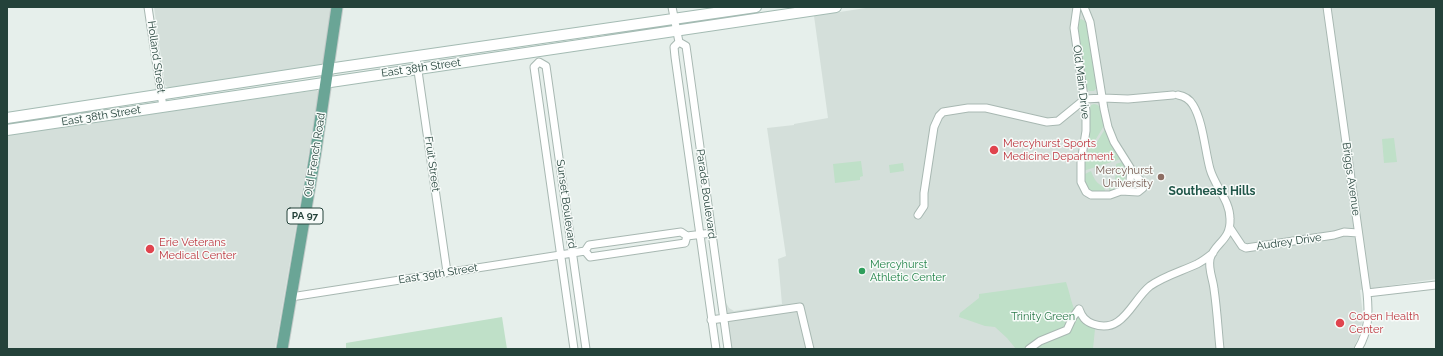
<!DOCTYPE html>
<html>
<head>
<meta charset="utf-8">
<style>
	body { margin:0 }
	#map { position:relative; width:1443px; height:356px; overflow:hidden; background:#e6efeb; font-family:Raleway,sans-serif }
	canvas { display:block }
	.frame { position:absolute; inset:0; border:8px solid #24423a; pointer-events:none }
</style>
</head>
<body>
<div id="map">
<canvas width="1443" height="356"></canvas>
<div class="frame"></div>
</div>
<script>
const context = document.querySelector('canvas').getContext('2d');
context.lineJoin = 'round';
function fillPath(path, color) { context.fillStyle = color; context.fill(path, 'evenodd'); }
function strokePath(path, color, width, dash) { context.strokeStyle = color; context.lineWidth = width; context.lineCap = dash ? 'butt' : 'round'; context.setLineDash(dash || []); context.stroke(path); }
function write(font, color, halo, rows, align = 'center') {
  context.font = font + ' Raleway,sans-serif'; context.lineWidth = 3; context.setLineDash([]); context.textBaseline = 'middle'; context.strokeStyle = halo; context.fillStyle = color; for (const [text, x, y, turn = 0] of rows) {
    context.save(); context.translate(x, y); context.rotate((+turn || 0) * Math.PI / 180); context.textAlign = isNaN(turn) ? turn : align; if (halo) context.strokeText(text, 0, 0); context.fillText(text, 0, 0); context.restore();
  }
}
fillPath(new Path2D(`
	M154,7H334L325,65L170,89L165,85Z
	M872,7H1436V279L1360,290L1363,316L1360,334L1353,349H732L725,301L729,308L734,311L782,304L778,259L786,256L767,128L794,125V124L828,118L814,16Z
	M317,90L319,93L275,349H7V135Z`), '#d4dfda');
fillPath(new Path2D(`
	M1081,19L1087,22L1098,86L1094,91H1089L1086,87L1077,28L1078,21Z
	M1094,104C1103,105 1103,117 1105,124L1096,139L1087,147L1089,129V111L1091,105Z
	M1105,129L1112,145L1121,159L1083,171L1086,152L1097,142Z
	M1394,138L1397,162L1384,163L1382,139Z
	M861,161L863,176L860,177V180L835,183L833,164Z
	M1122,162C1127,171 1127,181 1119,188L1109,191V188C1116,181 1117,173 1116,164Z
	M903,163L904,171L890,173L889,165Z
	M1091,171C1094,179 1097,184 1104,187L1105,191L1092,192L1086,187L1083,175Z
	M1066,282C1073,302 1072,320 1095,329L1093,349H1016L1007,338L995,327L985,326L959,317L960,313L979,298V294Z
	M502,317L507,349H346V343Z`), '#bfe0c8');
const minor = new Path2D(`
	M148,7L163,107
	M672,7L679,42
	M1077,7L1074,28L1086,111V131L1081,162V182L1086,192L1091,195H1110L1121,191L1126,187L1130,181L1131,169L1114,142L1108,127L1104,109L1090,22L1084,7
	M1327,7L1367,293C1369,313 1369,331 1358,349
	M679,42L686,46L728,349
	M679,42L674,47L675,57L716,349
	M416,57L447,272
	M1178,95C1184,96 1190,100 1193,105C1203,121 1205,151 1210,169C1215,187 1230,200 1230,219C1231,241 1214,243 1210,259C1208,269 1213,279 1214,289C1217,309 1218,329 1220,349
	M1121,191L1138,192L1143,188V184L1131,169
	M918,215L924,206V193L934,127L939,116L943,112L968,108H986L1047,122L1058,121L1085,99L1103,98L1128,99L1173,95
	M1230,228L1242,246L1246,248L1334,235L1344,232L1358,233
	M687,236L712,233
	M1367,293L1436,285
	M291,297L554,256L585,251L589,245L681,232L687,236L685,243L590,257L585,251
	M1079,309C1082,317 1085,321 1093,324C1123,335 1132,300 1150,286C1164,276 1182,271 1197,264C1203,261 1208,257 1213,253
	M711,320L800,307L810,349
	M574,349L534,67L539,62L546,66L586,349
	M1029,349L1040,341L1067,330L1073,317L1079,309`);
const secondary = new Path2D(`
	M7,118L328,69L756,7
	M7,130L836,7`);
const primary = new Path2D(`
	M282,349L315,156L337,7`);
strokePath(minor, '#a8b8b2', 9);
strokePath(secondary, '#a4bbb3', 12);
strokePath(primary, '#c2cac8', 13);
strokePath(minor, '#fff', 7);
strokePath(secondary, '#fff', 10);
strokePath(primary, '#6aa596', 11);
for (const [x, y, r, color] of [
	[994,150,5,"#e0444e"],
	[1161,177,4,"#8d6e63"],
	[150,249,5,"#e0444e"],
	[862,271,4,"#2e9e5b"],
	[1340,323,5,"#e0444e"]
]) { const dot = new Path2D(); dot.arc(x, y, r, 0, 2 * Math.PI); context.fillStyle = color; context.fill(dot); strokePath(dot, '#f7fbf9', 1.5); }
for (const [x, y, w] of [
	[305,216,36]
]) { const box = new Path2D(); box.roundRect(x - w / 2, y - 8, w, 16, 3); context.fillStyle = '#f7fbf9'; context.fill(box); strokePath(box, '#24423a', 1); }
write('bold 10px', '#24423a', null, [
	["PA 97",305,216]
]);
write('11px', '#24423a', '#f7fbf9', [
	["Holland Street",156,57,82],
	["East 38th Street",421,68,-8],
	["Old Main Drive",1081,82,83],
	["East 38th Street",101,116,-9],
	["Old French Road",315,155,-81],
	["Fruit Street",432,164,82],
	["Briggs Avenue",1351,179,82],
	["Parade Boulevard",706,194,82],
	["Sunset Boulevard",566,204,82],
	["Audrey Drive",1289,242,-8],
	["East 39th Street",438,274,-9]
]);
write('11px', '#be3a42', '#f7fbf9', [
	["Mercyhurst Sports",1003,144],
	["Medicine Department",1003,157],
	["Erie Veterans",159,243],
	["Medical Center",159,256],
	["Coben Health",1349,317],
	["Center",1349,330]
], 'left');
write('11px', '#785e54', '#f7fbf9', [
	["Mercyhurst",1153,171],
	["University",1153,184]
], 'right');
write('11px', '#27864d', '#f7fbf9', [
	["Mercyhurst",870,265],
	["Athletic Center",870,278]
], 'left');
write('11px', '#2d7a4b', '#f7fbf9', [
	["Trinity Green",1043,317]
]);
write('bold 12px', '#1f5548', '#f7fbf9', [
	["Southeast Hills",1212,191]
]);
</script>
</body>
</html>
